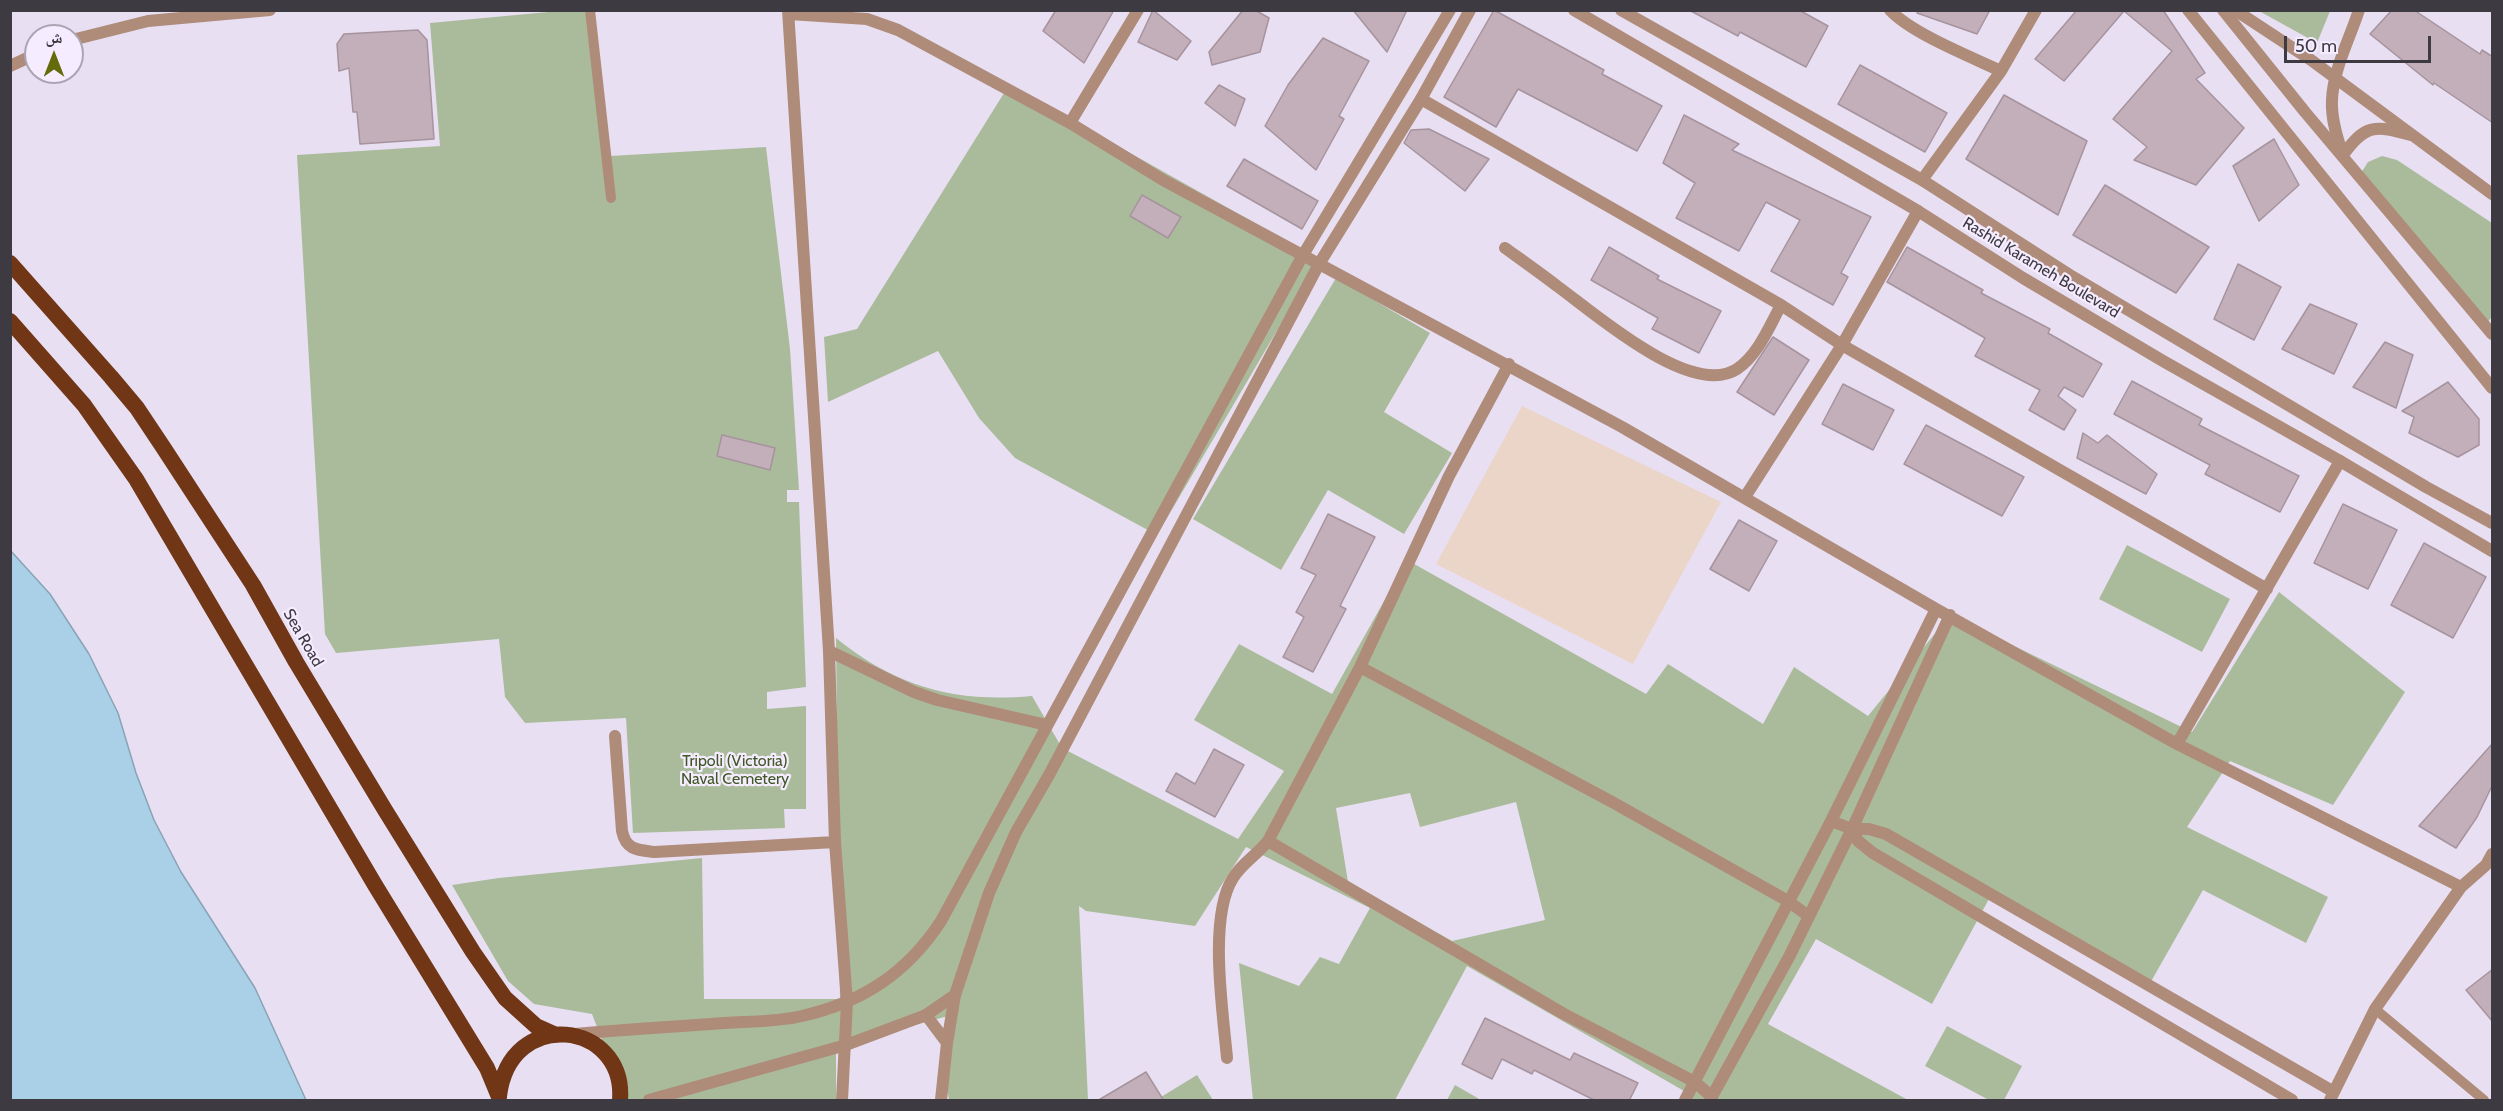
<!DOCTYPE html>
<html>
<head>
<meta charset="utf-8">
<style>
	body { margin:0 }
	#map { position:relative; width:2503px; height:1111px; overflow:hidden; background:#e8dff2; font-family:Cabin,"Noto Naskh Arabic",sans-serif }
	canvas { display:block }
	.frame { position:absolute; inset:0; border:12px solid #3d3a41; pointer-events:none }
	.north { position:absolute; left:24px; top:24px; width:60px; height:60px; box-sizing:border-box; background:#f5ecff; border:2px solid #aba5b3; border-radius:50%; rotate:0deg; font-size:16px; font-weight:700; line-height:24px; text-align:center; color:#3d3a41 }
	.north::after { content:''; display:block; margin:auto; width:21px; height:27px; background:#656a0b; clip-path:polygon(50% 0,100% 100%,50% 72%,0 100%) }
	.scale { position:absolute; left:2284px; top:36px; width:147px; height:27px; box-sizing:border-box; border:3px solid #3d3a41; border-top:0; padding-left:8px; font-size:18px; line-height:21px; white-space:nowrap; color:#3d3a41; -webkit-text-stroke:4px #f5ecff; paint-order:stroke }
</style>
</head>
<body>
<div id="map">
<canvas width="2503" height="1111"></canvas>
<div class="frame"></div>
<div class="north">ش</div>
<div class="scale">50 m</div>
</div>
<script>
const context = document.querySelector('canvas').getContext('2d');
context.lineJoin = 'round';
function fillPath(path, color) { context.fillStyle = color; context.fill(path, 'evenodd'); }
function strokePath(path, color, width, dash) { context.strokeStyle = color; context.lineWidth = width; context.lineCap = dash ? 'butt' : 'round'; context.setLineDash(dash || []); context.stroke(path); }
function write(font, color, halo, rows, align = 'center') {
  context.font = font + ' Cabin,sans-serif'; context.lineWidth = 4.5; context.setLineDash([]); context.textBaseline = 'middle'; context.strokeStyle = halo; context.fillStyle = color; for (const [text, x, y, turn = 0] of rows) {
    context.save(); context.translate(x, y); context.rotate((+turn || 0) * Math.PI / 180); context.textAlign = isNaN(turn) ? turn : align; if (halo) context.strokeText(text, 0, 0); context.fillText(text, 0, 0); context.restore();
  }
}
fillPath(new Path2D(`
	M1522,406L1721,502L1633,664L1436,564Z`), '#ebd5c8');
fillPath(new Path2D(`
	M570,10L594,11L610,156L766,147L790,349L799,490H787V502H799L806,687L767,692V709L806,706V809H784L785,828L633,833L626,718L525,723L505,697L499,639L336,653L325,634L297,155L440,146L430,23Z
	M2259,11H2330L2317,43Z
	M1009,85L1319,259L1157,535L1015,458L979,418L938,351L828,402L824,337L857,329Z
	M2382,156L2397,160L2492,223V317L2485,325L2361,173L2368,162Z
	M1336,278L1430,333L1384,412L1452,453L1404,534L1328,490L1281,570L1193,519Z
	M2127,545L2230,599L2202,652L2099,599Z
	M1407,560L1646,694L1668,664L1763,724L1794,667L1868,716L1950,615L2192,732L2279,592L2405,692L2333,805L2230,761L2187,827L2328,897L2306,943L2203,890L2149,985L1990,897L1932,1004L1816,939L1768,1024L1908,1100H1689L1691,1095L1467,966L1395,1100H1253L1239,963L1299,986L1320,957L1339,964L1370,908L1246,847L1195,926L1086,911L1079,906L1088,1100H949L946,1083L948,1016L836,1047V1100H625L592,1014L534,1004L508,981L452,885L499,878L702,858L704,999H840L836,638C896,687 956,703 1032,696L1062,748L1238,839L1284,771L1194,720L1239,644L1332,694ZM1410,793L1420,827L1516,802L1545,920L1452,941L1348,882L1336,808Z
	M1947,1026L2022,1066L2004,1100H1989L1925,1066Z
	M1197,1075L1213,1100H1156Z
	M1455,1085L1481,1100H1447Z`), '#aabb9b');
const water = new Path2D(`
	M10,550L50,594L89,654L118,713L136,773L154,820L181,872L255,988L306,1100H11Z`);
fillPath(water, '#aad0e7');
strokePath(water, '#89a3b5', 1.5);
const building = new Path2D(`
	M1056,10H1114L1084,63L1043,31Z
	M1153,10L1191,41L1177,60L1138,42Z
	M1243,10H1255L1269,18L1260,52L1212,65L1209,52Z
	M1353,10H1407L1387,52Z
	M1494,10L1604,70L1602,74L1662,106L1637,151L1518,89L1496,127L1444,97Z
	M1689,10H1799L1828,26L1806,67L1740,32L1738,36Z
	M1918,10H1990L1977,34L1917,13Z
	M2077,10H2163L2205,73L2196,79L2244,128L2196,185L2134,160L2147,147L2113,119L2172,51L2124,11L2064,81L2035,59Z
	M2392,10H2414L2480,54L2482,50L2493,57V123L2434,83L2433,85L2370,34Z
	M418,30L427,40L434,139L360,144L357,112H353L349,68L339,71L337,44L344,34Z
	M1323,38L1369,61L1339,116L1344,119L1316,170L1265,126L1288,85Z
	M1860,65L1947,113L1925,152L1838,104Z
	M1219,85L1245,99L1235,126L1205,103Z
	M2004,95L2087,141L2058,215L1966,159Z
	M1684,115L1739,144L1732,150L1871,217L1841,273L1848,277L1833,305L1771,271L1800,220L1766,202L1739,251L1676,218L1695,183L1663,163Z
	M1429,129L1489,159L1465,191L1404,143L1411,130Z
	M2274,139L2299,185L2259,221L2233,166Z
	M1244,159L1318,201L1302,229L1227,186Z
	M2105,185L2209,247L2176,293L2073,235Z
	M1142,195L1181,217L1168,238L1130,216Z
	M1609,247L1659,276L1657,279L1721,311L1699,353L1652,329L1658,318L1591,280Z
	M1907,247L1983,290L1981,293L2050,329L2048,333L2102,364L2083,397L2064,387L2058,396L2076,410L2064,430L2029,410L2040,390L1975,356L1985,338L1887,282Z
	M2238,264L2281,287L2254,340L2214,319Z
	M2310,304L2357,324L2334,374L2282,349Z
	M1773,337L1809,360L1774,415L1737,392Z
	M2385,342L2413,355L2396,408L2353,387Z
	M2132,381L2202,419L2199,425L2299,476L2280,512L2205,474L2210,465L2114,414Z
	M2448,382L2479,419V445L2458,457L2409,433L2414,417L2402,411Z
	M1843,384L1894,410L1873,450L1822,424Z
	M1926,425L2024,477L2002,516L1904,464Z
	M2083,433L2098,443L2107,435L2157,474L2146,494L2077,458Z
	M722,435L775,448L770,470L717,456Z
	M2343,504L2397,530L2368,589L2314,563Z
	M1328,514L1375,537L1340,606L1346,609L1313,672L1283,657L1304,617L1296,612L1316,575L1301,568Z
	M1739,520L1777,541L1749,591L1710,569Z
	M2424,543L2486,577L2453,638L2391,605Z
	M2493,743V784L2477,817L2456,848L2419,826Z
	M1214,749L1244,765L1215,817L1166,791L1176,773L1195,784Z
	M2493,969V1022L2466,990Z
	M1485,1018L1570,1060L1574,1053L1638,1083L1629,1101H1596L1534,1070L1532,1074L1502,1059L1492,1079L1462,1064Z
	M1146,1072L1164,1101H1097Z`);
fillPath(building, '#c2afb9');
strokePath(building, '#a6939d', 1.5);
strokePath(new Path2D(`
	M590,10L611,198
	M2375,1009L2484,1100`), '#af8b7a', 10);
strokePath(new Path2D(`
	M788,10L829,651L835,842L847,1002L842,1100
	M1890,10C1911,33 1971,57 2001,71
	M2235,10L2311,60L2492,194
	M789,14L867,19L898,30L1070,123L1163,180L1622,427L1936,609L2177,744L2461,887
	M72,40L148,21L270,10
	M10,66L36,54
	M1421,99L1781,305L1842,345L2267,589
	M1070,123L1138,10
	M2343,155C2337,138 2331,119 2332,100C2333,70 2350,38 2359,10
	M1922,180L2001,71L2036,10
	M1505,248C1523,261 1540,273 1557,286C1593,312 1691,399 1737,369C1758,355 1769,327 1781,305
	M1745,497L1842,345L1918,211
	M829,651L914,692L937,700L1047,725
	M1360,667L1614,803L1788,901L1807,915
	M615,736L622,831C626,850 637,850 655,852L835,842
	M2177,744L2340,461
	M1831,821L1852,829H1869L1886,834L2334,1092
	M1852,829L1858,841L1873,853L2292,1100
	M1268,841L1564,1014L1695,1082L1712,1097
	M926,1015L947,1043
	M1227,1058C1223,1012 1208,917 1233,878C1242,863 1257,855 1268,841L1360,667L1449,476L1509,364
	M941,1100L947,1043L955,995
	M1685,1100L1831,821L1936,609
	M1710,1100L1789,957L1852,829L1950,615
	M2330,1100L2375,1009L2461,887L2486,865L2492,854`), '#af8b7a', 12);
strokePath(new Path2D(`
	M1574,10L1918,211L2023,278L2163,361L2340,461L2492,551
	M1621,10L1922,180L2073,277L2426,487L2492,523
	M2188,10L2492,388
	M2223,10L2305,112L2492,334
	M2343,155C2365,124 2375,125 2411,135
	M575,1034C620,1030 666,1027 711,1024C741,1021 773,1023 802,1016C863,1002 907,973 941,921L1303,255L1450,10
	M649,1100L846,1045L926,1015L955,995L989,893L1016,832L1049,775L1319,264L1421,99L1470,10`), '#af8b7a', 12);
strokePath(new Path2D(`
	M10,263L111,377L137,408L163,447L253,585L296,662L385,810L473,952L505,998L536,1026L554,1034
	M10,321L84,405L136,479L375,885L487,1068L499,1097
	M499,1096C510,1006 626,1021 620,1100`), '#703616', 16);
write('16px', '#3d3a41', '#f5ecff', [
	["Rashid Karameh Boulevard",2041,268,31],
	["Sea Road",303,638,60]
]);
write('16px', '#405825', '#f5ecff', [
	["Tripoli (Victoria)",735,761],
	["Naval Cemetery",735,779]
]);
</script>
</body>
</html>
